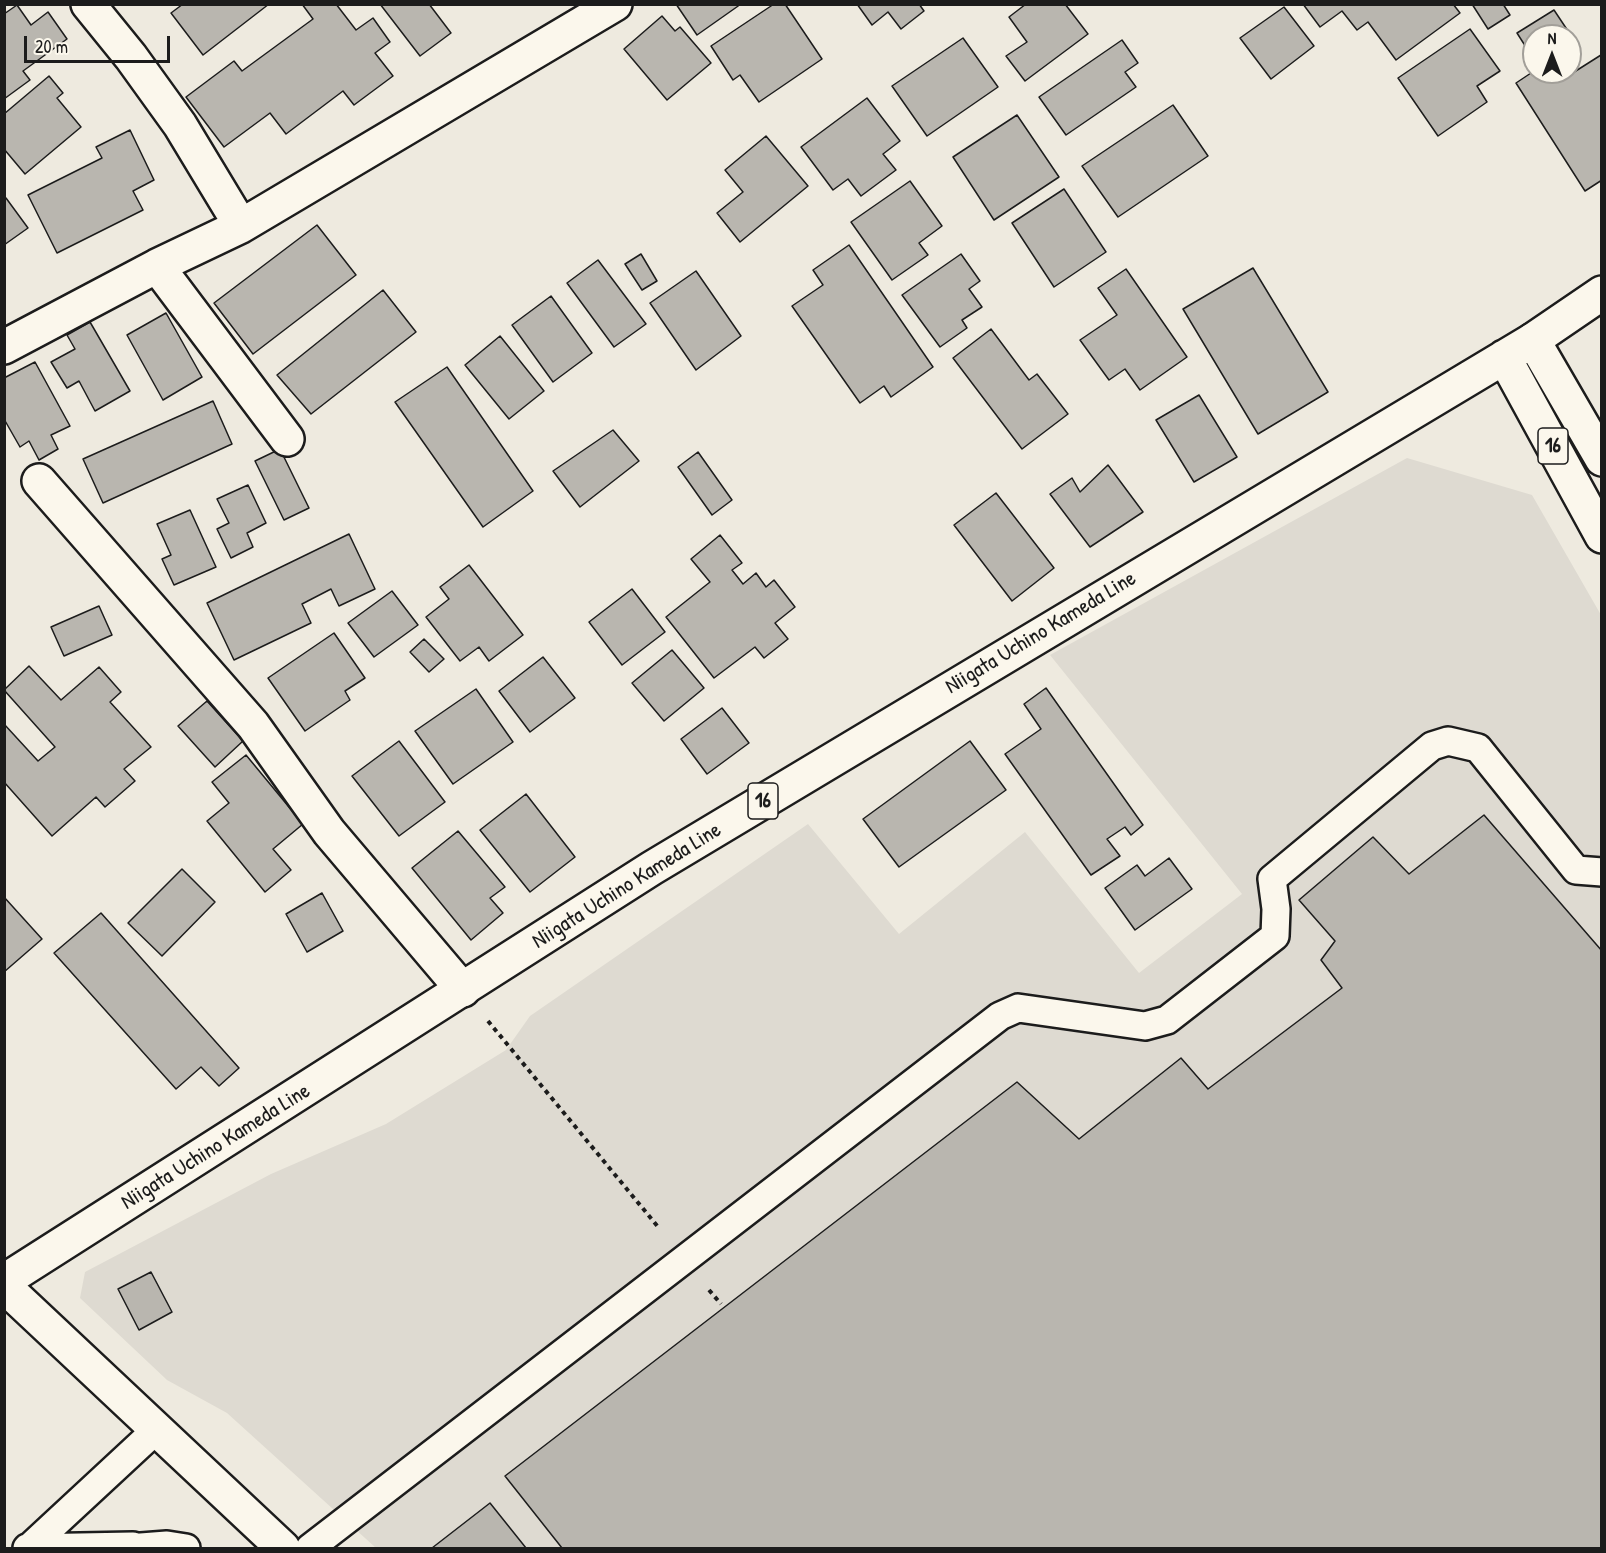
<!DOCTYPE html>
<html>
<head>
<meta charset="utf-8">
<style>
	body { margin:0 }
	#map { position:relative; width:1606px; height:1553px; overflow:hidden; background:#eeeadf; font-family:"Patrick Hand",sans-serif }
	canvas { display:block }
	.frame { position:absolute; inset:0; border:6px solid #1c1c1c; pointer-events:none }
	.north { position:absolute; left:1522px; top:24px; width:60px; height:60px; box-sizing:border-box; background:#fbf7ec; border:2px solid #a29f99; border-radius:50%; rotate:0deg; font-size:16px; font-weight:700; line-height:24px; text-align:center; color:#1c1c1c }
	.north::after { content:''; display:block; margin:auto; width:21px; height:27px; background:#1c1c1c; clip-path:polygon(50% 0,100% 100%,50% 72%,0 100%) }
	.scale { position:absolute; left:24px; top:36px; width:146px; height:27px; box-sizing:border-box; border:3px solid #1c1c1c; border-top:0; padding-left:8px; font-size:18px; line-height:21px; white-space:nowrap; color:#1c1c1c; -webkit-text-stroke:4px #fbf7ec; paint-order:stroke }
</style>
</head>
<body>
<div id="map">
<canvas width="1606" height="1553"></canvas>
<div class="frame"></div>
<div class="north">N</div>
<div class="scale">20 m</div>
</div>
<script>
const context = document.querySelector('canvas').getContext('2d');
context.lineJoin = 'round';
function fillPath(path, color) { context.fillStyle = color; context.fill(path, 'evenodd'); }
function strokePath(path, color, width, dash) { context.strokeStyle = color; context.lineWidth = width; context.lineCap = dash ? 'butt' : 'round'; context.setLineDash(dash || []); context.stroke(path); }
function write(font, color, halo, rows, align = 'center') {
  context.font = font + ' "Patrick Hand",sans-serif'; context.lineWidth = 4.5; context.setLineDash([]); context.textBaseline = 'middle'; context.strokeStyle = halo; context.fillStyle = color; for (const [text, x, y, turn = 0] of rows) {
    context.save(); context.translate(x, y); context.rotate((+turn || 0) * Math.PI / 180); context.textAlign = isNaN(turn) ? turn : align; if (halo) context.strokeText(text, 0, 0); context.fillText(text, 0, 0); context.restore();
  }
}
fillPath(new Path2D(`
	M1407,458L1532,495L1601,615V1548H376L227,1413L167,1380L80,1298L85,1272L271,1174L386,1124L506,1050L530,1016L808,824L899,934L1025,832L1139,973L1242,894L1050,655Z`), '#dedad1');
const building = new Path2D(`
	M183,4H269L203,55L171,13Z
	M302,4H336L356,30L373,18L390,42L375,53L393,76L354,105L343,91L286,134L270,113L224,147L186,97L234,61L242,71L313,19Z
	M380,4H429L451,33L420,56Z
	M676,4H741L697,35Z
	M774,4H785L822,59L759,102L740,75L733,80L711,46Z
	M857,4H919L924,11L901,29L888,12L872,25Z
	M1026,4H1065L1088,34L1025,81L1006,56L1027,42L1009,17Z
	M1303,4H1453L1460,13L1396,60L1368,22L1357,30L1342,11L1320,27Z
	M1472,4H1503L1510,15L1488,29Z
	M17,5L31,25L48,12L67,39L23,71L30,80L4,99V14Z
	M1284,7L1314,46L1271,79L1240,38Z
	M1554,10L1568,31L1561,36H1534V53L1531,55L1517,33Z
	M662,16L675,31L680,27L711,63L667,100L624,49Z
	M1470,29L1500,71L1477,86L1487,102L1438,136L1398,78Z
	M963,38L998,87L927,136L892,86Z
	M1122,40L1138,63L1125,72L1136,87L1066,135L1039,97Z
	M1601,55L1602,180L1585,191L1516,83L1534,71L1571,74Z
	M49,76L63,93L57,98L81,127L25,174L4,149V114Z
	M867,98L900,141L883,154L896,170L861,196L848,179L833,190L801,147Z
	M1173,105L1208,156L1118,217L1082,166Z
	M1017,115L1059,177L994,220L953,157Z
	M130,130L154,180L133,191L143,210L57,253L28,195L102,158L96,147Z
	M766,136L808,186L740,242L717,213L743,192L725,170Z
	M910,181L942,226L919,243L928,255L892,280L851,222Z
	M1064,189L1106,252L1054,287L1012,223Z
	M6,198L28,228L4,245V199Z
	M317,225L356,275L253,354L214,303Z
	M849,245L933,367L891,397L884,386L860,403L792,306L823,285L813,270Z
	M641,254L657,281L642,290L625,264Z
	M961,254L980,281L969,289L982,307L962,320L967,328L940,347L902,295Z
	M598,260L646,324L614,347L567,283Z
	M1253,268L1328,392L1258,434L1183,309Z
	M1126,269L1187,357L1140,390L1125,369L1109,380L1080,340L1117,315L1098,288Z
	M696,271L741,336L696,370L650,303Z
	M383,290L416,332L311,414L277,375Z
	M551,296L592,353L553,382L512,325Z
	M166,313L202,377L163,400L127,335Z
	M90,322L130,391L95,411L79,381L67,388L51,362L75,349L67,335Z
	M991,329L1029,380L1037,374L1068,414L1022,449L953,358Z
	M500,336L544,391L509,419L465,365Z
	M35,362L70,426L51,435L58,449L39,460L29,441L20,447L4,419V378Z
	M447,367L533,491L483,527L395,402Z
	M1199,395L1237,457L1194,482L1156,420Z
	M213,401L232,444L103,503L83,459Z
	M613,430L639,461L580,507L553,471Z
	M280,449L309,508L284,520L255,461Z
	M698,452L732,500L712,515L678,467Z
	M1108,465L1143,512L1090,547L1050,494L1072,478L1080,492Z
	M248,485L266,523L247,533L253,547L231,558L217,529L229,523L217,499Z
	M996,493L1054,568L1012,601L954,525Z
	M190,510L216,567L174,585L162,559L171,555L157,524Z
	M349,534L375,589L339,606L331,589L302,604L311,623L234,660L207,603Z
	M720,535L742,563L732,570L743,584L756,573L766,587L774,580L795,607L775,623L788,639L764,658L755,647L714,678L666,617L710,582L691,559Z
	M469,565L523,635L489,661L479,647L460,661L426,617L449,599L440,587Z
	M632,589L665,632L622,665L589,622Z
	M392,591L418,625L374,657L348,623Z
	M99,606L112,635L64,656L51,627Z
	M334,633L365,678L345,691L350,700L305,731L268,678Z
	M424,639L444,659L429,672L410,652Z
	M672,650L704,688L664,721L632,683Z
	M543,657L575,698L530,732L499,691Z
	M29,666L61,700L99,667L121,692L110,702L151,747L124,769L135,781L105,807L96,797L52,836L4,782V724L38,761L55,747L4,690Z
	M1046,688L1143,825L1131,835L1125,827L1107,839L1120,856L1091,875L1005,754L1041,729L1024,704Z
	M476,689L513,742L453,784L415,731Z
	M207,701L243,741L215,767L178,726Z
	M722,708L749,743L707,774L681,739Z
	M399,741L445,802L399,836L352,776Z
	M970,741L1006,790L899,867L863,819Z
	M246,755L303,824L273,849L291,870L265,892L207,821L229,803L212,782Z
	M526,794L575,857L530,892L480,830Z
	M1484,815L1602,951V1548H562L505,1476L1017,1082L1079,1139L1181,1058L1208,1089L1342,988L1321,960L1335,941L1299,900L1373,837L1409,874Z
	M458,831L505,887L490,898L503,913L471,940L412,868Z
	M1169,858L1192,889L1135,930L1105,888L1137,865L1145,876Z
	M182,869L215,902L162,956L128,923Z
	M322,893L343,931L307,952L286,914Z
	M4,897L42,939L4,972Z
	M101,913L239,1068L219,1086L201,1067L176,1089L54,953Z
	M151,1272L172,1312L139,1330L118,1289Z
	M490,1503L526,1548H432Z`);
fillPath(building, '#b9b6af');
strokePath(building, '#1c1c1c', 1.5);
const lane = new Path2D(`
	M31,1546L156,1430
	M27,1548L133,1546
	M128,1548L167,1545L186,1548
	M310,1548L1000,1016L1018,1008L1145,1026L1167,1020L1275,936L1276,909L1272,879L1432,746L1448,741L1478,748L1576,870L1602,872`);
const street = new Path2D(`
	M88,4L131,57L180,125L241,226
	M157,266L287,439
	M4,347L157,266L241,226L615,4
	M39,481L253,725L329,832L463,990
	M4,1286L283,1548`);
const secondary = new Path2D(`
	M1533,340L1602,293`);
const primary = new Path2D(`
	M1504,357L1602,536
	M4,1281L652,868L1533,340L1602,459`);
strokePath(lane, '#1c1c1c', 32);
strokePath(street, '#1c1c1c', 38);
strokePath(secondary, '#1c1c1c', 38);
strokePath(primary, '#1c1c1c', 38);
strokePath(new Path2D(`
	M488,1021L659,1228
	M709,1290L721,1304`), '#1c1c1c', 4, [4.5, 4.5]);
strokePath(lane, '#fbf7ec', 27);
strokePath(street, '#fbf7ec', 33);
strokePath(secondary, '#fbf7ec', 33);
strokePath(primary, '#fbf7ec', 33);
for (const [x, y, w] of [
	[1553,446,30],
	[763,801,30]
]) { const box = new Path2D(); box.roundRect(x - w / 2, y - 18, w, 36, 4.5); context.fillStyle = '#fbf7ec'; context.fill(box); strokePath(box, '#1c1c1c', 1.5); }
write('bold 21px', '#1c1c1c', null, [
	["16",1553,446],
	["16",763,801]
]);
write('22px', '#1c1c1c', '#fbf7ec', [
	["Niigata Uchino Kameda Line",1041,633,-31],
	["Niigata Uchino Kameda Line",627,886,-32],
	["Niigata Uchino Kameda Line",216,1147,-32]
]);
</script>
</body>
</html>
